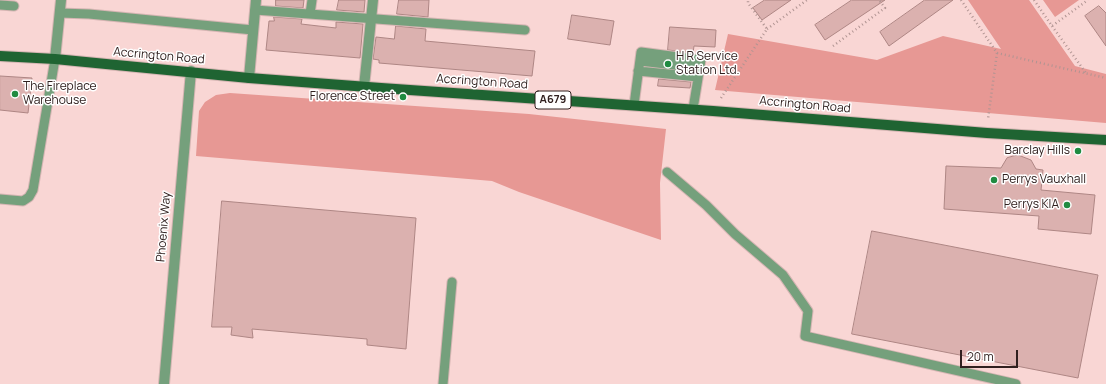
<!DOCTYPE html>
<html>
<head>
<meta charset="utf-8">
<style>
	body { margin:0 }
	#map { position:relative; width:1106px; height:384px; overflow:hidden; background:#f9d6d4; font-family:Manrope,sans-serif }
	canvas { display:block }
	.scale { position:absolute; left:960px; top:350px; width:58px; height:18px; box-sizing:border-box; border:2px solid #30201f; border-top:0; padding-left:5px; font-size:12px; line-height:14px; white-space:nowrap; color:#30201f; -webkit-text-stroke:3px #fff; paint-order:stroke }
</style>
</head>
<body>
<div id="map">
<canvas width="1106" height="384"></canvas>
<div class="scale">20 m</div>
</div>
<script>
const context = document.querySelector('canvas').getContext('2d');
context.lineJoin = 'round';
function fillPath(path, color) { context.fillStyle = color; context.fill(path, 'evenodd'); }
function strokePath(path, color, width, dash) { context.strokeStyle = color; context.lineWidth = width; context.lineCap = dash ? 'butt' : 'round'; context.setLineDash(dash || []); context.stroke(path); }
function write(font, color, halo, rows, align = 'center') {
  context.font = font + ' Manrope,sans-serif'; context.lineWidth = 3; context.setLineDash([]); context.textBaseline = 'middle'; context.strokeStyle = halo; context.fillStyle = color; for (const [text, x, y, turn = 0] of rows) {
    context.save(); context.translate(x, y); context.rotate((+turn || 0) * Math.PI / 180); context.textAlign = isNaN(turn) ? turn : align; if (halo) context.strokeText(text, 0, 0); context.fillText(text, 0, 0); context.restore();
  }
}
fillPath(new Path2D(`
	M968,0H1029L1075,66L1106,74V123L715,90L728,34L877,60L943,36L1001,49Z
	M1043,0H1079L1055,17Z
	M230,93L529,114L666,129L660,183L661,240L519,192L492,181L196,156L199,111L205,102L216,95Z`), '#e79894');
const building = new Path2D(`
	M276,0H304L303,8L276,6Z
	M339,0H365L364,12L337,10Z
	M399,0H429L428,17L397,14Z
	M765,0H791L762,20L753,8Z
	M852,0H885L825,40L815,25Z
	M925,0H953L889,46L880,32Z
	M1099,6L1106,13V46L1085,16Z
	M572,15L614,21L610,45L568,39Z
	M274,17L302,19L301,24L336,28V22L363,24L360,58L266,50L269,21H274Z
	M396,26L426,29L425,41L535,51L532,76L379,63V60L373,59L376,37L394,39Z
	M670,27L716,30L715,47L694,46L693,53L668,50Z
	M0,76L32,78L28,113L0,110Z
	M659,79L691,82L690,88L658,86Z
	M1018,155L1031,160L1036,169L1043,170L1041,190L1095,195L1091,234L1038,229L1039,216L944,209L946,166L1001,168L1007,158Z
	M222,201L416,218L406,349L367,345V339L252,329L253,338L231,335L232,327H212Z
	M872,231L1098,275L1078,378L852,334Z`);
fillPath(building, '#dbb1af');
strokePath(building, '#ae8684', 1);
const service = new Path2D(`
	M0,5L14,6
	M255,10L525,30
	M60,13L89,14L253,30
	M310,14L312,0
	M640,61L700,68
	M638,71L698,77
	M634,105L641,52L701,60L693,109
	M667,172L706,205L735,234L783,275L808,311L805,336L1016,384
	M0,199L23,201L29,197L33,190L55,59
	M443,384L452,282`);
const minor = new Path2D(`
	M55,59L61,0
	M249,78L256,0
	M364,87L373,0
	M164,384L191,71`);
const primary = new Path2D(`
	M0,56L55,59L249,78L381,88L713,111L987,133L1106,140`);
strokePath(service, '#d5b5b3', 11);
strokePath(minor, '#d5b5b3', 12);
strokePath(primary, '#d5b5b3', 12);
strokePath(new Path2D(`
	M961,0L997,53L988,119
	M1034,0L1052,26L1088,0
	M1052,26L1086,73
	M767,29L807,0
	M833,46L885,8L879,0
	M997,53L1106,78
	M721,98L767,29L748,3V0`), '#b09492', 2.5, [1, 3]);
strokePath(service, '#75a07c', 9);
strokePath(minor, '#75a07c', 10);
strokePath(primary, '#1f6432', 10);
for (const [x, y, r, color] of [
	[668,64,4,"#208b41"],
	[15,94,4,"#208b41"],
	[403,97,4,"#208b41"],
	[1078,151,4,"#208b41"],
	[994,180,4,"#208b41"],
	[1067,205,4,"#208b41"]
]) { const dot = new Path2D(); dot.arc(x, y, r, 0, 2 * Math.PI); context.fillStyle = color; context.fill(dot); strokePath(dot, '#fff', 1.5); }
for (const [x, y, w] of [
	[553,100,36]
]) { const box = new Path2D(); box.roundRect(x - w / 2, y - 9, w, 18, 3); context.fillStyle = '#fff'; context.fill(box); strokePath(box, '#30201f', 1); }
write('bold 11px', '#30201f', null, [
	["A679",553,100]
]);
write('12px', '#30201f', '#fff', [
	["Accrington Road",159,56,5],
	["Accrington Road",482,82,4],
	["Accrington Road",805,105,5],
	["Phoenix Way",164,227,-85]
]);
write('12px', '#30201f', '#fff', [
	["H R Service",676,57],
	["Station Ltd.",676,71],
	["The Fireplace",23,87],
	["Warehouse",23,101],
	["Florence Street",395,97,"right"],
	["Barclay Hills",1070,151,"right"],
	["Perrys Vauxhall",1002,180],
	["Perrys KIA",1059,205,"right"]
], 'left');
</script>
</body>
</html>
